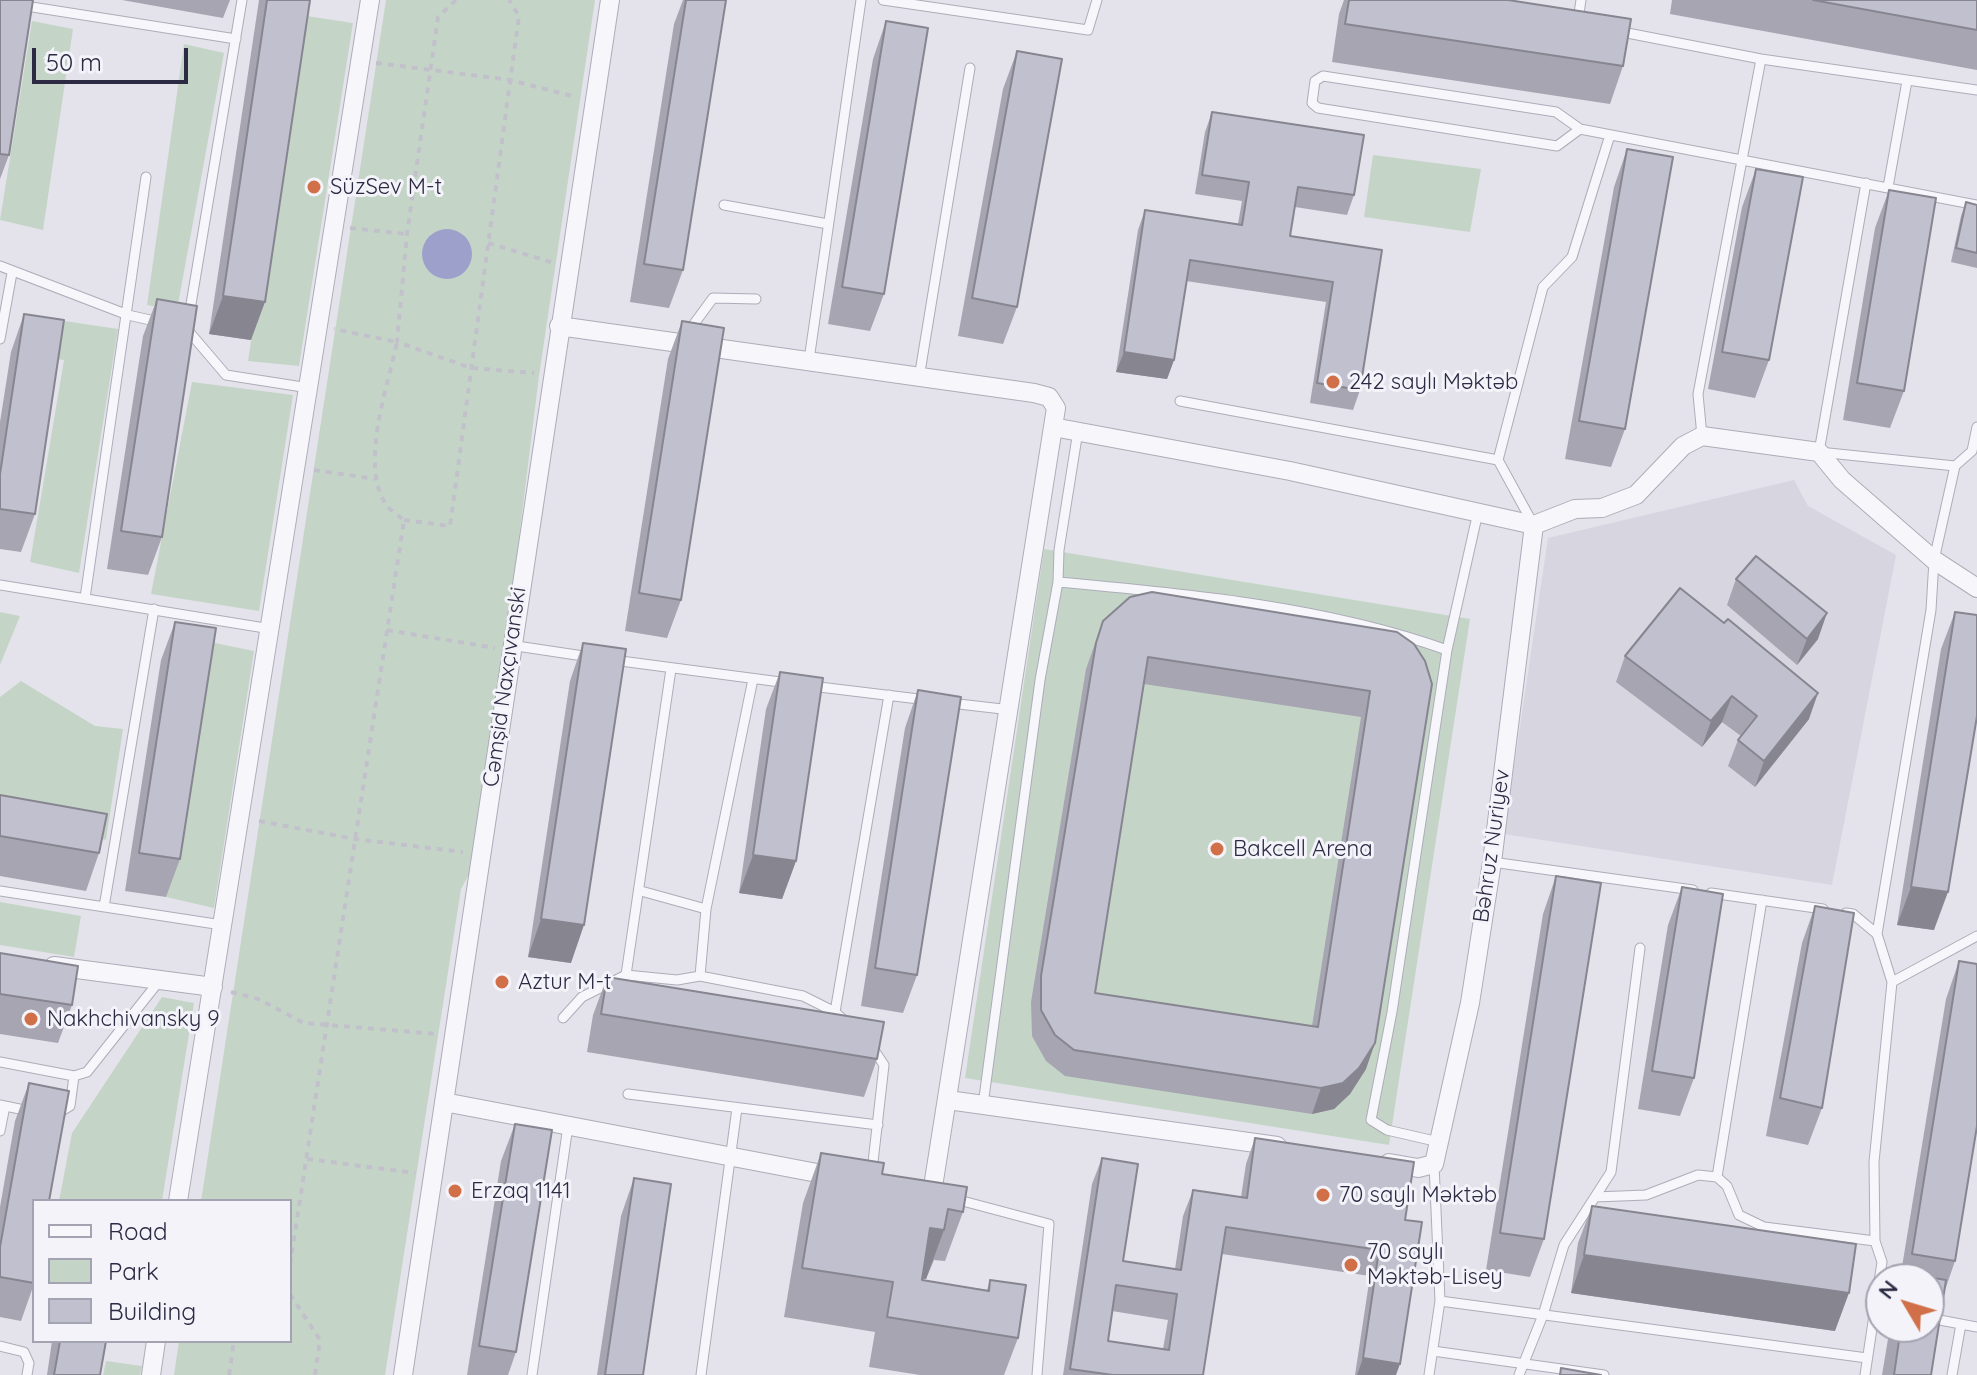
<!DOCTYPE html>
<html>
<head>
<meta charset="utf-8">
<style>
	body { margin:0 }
	#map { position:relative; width:1977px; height:1375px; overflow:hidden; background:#e4e3eb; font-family:Quicksand,sans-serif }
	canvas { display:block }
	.legend { position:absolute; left:32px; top:1199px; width:260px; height:144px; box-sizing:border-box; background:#f3f3f9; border:2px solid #a4a3b1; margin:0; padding:10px 14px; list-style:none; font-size:24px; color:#2d2b44 }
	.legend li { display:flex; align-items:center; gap:16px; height:40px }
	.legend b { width:40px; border:2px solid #a4a3b1 }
	.north { position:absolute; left:1865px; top:1263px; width:80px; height:80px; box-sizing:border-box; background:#f3f3f9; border:2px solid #a4a3b1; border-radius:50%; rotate:308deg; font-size:22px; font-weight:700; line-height:32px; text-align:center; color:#2d2b44 }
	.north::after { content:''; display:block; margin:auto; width:28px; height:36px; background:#d17048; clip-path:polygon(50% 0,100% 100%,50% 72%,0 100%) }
	.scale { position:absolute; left:32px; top:48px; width:156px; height:36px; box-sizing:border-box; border:4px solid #2d2b44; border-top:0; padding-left:10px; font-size:24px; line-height:28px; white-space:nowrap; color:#2d2b44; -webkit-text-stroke:6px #f3f3f9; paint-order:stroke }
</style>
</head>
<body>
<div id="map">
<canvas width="1977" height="1375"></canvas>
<ul class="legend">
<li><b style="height:10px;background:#f7f6fa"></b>Road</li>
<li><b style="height:22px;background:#c4d5c8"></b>Park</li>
<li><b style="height:22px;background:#c1c0ce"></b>Building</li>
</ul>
<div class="north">N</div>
<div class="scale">50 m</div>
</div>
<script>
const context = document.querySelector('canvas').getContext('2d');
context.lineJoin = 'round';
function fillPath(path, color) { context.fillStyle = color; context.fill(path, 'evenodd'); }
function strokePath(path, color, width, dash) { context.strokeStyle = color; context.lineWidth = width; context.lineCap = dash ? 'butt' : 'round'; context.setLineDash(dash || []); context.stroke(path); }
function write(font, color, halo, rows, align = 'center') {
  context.font = font + ' Quicksand,sans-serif'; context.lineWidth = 6; context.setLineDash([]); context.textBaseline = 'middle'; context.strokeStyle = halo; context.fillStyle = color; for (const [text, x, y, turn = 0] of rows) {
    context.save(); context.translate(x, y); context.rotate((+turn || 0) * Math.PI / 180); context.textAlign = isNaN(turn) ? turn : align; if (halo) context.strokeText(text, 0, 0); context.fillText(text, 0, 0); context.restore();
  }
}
fillPath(new Path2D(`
	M1794,480L1808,506L1896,555L1832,885L1504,834L1548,538Z`), '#d6d5e0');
fillPath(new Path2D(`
	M386,0H595L539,376L480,854L461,889L385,1375H174L179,1341H290V1201H201Z
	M300,15L353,23L299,366L248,361Z
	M32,21L73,29L43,230L0,220Z
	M184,44L224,53L177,310L147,305Z
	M1373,155L1481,169L1470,232L1364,217Z
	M31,316L118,329L79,573L30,562L64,360L24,354Z
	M192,382L293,395L259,611L151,594Z
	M1044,549L1470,619L1389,1145L965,1078Z
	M0,612L20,616L0,665Z
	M205,641L254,651L214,908L166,897Z
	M21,681L95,726L123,729L106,840L0,819V697Z
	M0,902L81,916L74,957L0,945Z
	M162,997L194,1003L162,1201H59L72,1133Z
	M106,1361L142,1366L140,1375H103Z`), '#c4d5c8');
fillPath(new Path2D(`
	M422 254a25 25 0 1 1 50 0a25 25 0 1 1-50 0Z`), '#9ea0cc');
const service = new Path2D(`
	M883,0L1088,30L1097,0
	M0,2L236,39
	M1578,20L1581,0
	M1617,31L1761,59L1977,90
	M1580,129L1557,146L1318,108L1312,103L1315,81L1323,76L1556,112L1580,129L1977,205
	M1866,183L1819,452L1955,466L1972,451L1977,427
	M1888,187L1907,81
	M724,205L828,224
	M0,266L128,315L159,322
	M189,316L242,0
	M185,327L226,375L309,388
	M688,332L713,298L756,299
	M0,339L12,273
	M809,360L861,0
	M919,378L970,68
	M1180,401L1498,460
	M1702,436L1698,394L1761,59
	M1532,522L1498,460L1543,287L1572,257L1610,135
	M1058,582L1059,550L1078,431
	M0,585L271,629
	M85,598L146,177
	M510,645L590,657
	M1447,650L1478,512
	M613,660L788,683
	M671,669L626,975L677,980L700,976L803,996L835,1012L847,1023
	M811,686L927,700
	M950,703L1011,710
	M1492,862L1693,890
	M0,891L222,925
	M641,891L706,909
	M1711,893L1823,909
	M104,907L154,609
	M1846,913L1853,914L1877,934L1892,982L1874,1162L1875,1241
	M1877,934L1931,610L1934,560L1955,466
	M700,976L706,909L753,679
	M1892,982L1977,936
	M835,1012L889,695
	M563,1018L582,997L626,975
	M872,1047L884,1065L872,1171
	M0,1062L74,1076L87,1072L160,980
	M628,1094L878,1125
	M0,1105L29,1111
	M983,1105L1040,680L1058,582C1188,594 1324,606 1447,650L1392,1012L1371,1120L1387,1130L1439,1142
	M55,1115L70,1106L74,1076
	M0,1131L5,1106
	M1717,1177L1762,900
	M1595,1197L1646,1195L1698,1175L1717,1177L1727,1186L1739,1215L1764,1227L1875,1241L1882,1262L1865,1375
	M955,1199L1049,1224L1037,1375
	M1440,1301L1867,1358
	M1929,1318L1977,1327
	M0,1346L24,1352L29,1363L27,1375
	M1433,1351L1604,1375
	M532,1375L568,1126
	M701,1375L737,1108
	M1429,1375L1440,1301L1434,1164
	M1519,1375L1543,1315L1564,1245L1611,1172L1640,948
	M1952,1375L1961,1324`);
const minor = new Path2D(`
	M559,326L1034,393L1049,397L1056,408L932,1193L919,1191
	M1053,427L1290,471L1534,525L1575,509L1602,508L1636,495L1683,446L1702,436L1819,452L1842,480L1934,560L1977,588
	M54,966L213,987
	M948,1100L1277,1146
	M444,1102L838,1177
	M1389,1163L1418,1168L1434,1164L1470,1003L1492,862L1534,525
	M178,1201L370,0
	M151,1375L156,1341
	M403,1375L610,0`);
strokePath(service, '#adacb9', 11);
strokePath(minor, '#adacb9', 20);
strokePath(new Path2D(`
	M456,0L438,17L407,234L397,342L471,368L534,373
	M376,63L510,80L576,97
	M350,228L407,234
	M488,243L551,262
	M314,470L375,479
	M404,520L450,526L519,16L509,0
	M387,630L495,648
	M259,821L355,839L463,852
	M231,992L258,999L304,1023L438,1034
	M307,1159L415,1173
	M290,1265L404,520C398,515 389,510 385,503C360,463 388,386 397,342L334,329
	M290,1294L320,1340L315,1375
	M229,1375L234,1341`), '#c2c1cb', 4, [6, 6]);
strokePath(service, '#f7f6fa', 9);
strokePath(minor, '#f7f6fa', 18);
fillPath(new Path2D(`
	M0,0L9,155L0,179Z
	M122,0H230L223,18Z
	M259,0H310L251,340L209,334Z
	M683,0H726L683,270L669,308L630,302L674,24Z
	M1344,0H1508L1623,66L1610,104L1332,62L1339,14Z
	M1672,0H1977V70L1670,14Z
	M886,21L884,294L870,331L828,324L873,59Z
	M1017,51V307L1003,344L958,336L1003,89Z
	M1212,112L1354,195L1347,215L1295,207L1290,236L1382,250L1360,390L1353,410L1310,403L1326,302L1186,281L1174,360L1167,379L1116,372L1138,230L1145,210L1238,224L1242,201L1195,194L1205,132Z
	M1627,149L1625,429L1611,467L1565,459L1614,187Z
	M1756,169L1769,360L1755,398L1708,389L1742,207Z
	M1889,190L1904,391L1890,428L1843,420L1875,228Z
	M1966,202L1977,205V268L1951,262L1961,216Z
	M157,299L162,537L148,575L107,569L143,336Z
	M24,314L35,514L21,552L0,549V422L11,352Z
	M682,321L681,600L667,638L625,631L668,359Z
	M1736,579L1818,639L1797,665L1727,605Z
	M1955,612L1934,930L1897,925L1941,649Z
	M1103,621L1397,632L1366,1069L1350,1094L1334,1109L1312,1114L1065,1076L1046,1061L1032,1036L1031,1002L1086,669ZM1144,684L1361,717L1312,1026L1095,993Z
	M175,622L180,859L166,897L125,891L161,660Z
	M583,643L571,963L528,957L570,681Z
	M1625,656L1809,719L1755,787L1728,766L1738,740L1741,736L1722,722L1702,747L1616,682Z
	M780,672L796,861L782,899L739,893L766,709Z
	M918,690L917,975L903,1013L861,1006L905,728Z
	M0,795L99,853L86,891L0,876Z
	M1556,876L1544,1239L1530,1277L1486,1270L1543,914Z
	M1682,887L1694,1078L1680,1116L1638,1109L1668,925Z
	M1815,906L1822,1108L1808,1145L1766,1136L1802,943Z
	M0,953L72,1005L58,1043L0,1034Z
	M1959,961L1955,1261L1944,1293L1931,1375H1882L1890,1327H1929V1279H1900L1946,999Z
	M607,977L877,1059L864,1097L587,1052L593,1015Z
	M29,1083L34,1201V1284L21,1321L0,1317V1207L15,1121Z
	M515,1124L516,1352L508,1375H467L501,1161Z
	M1255,1138L1405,1220L1396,1375H1355L1370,1276L1222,1254L1203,1375H1063L1092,1184L1102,1158L1123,1261L1175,1269L1183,1216L1193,1190L1241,1197L1246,1164ZM1112,1311L1168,1320L1163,1349L1108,1341Z
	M821,1153L882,1174L963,1212L945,1261L934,1260L926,1279H922V1280L987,1290L990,1280L1018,1338L1004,1375H920L869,1367L875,1332L784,1317L803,1203Z
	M634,1178L643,1375H597L621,1216Z
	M1592,1206L1835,1331L1571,1293L1578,1243Z
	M52,1341H106L100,1375H47Z`), '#a6a5b1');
fillPath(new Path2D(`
	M223,296L265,302L251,340L209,334Z
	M1124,352L1174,360L1167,379L1116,372Z
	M1827,613L1818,639L1797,665L1807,639Z
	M1818,693L1809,719L1755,787L1764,761Z
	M1732,696L1722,722L1702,747L1711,721Z
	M753,855L796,861L782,899L739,893Z
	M1911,887L1948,892L1934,930L1897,925Z
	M541,919L584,925L571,963L528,957Z
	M1375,1043L1366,1069L1350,1094L1334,1109L1312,1114L1321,1088Z
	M930,1228L944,1230L926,1279L912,1277Z
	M1584,1255L1849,1293L1835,1331L1571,1293Z
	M1363,1358L1400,1364L1396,1375H1357Z`), '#878690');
const building = new Path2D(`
	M0,0H33L9,155L0,154Z
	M267,0H310L265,302L223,296Z
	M686,0H726L683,270L644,264Z
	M1349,0H1508L1631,19L1623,66L1345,24Z
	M1813,0H1977V30Z
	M886,21L928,28L884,294L842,287Z
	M1017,51L1062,59L1017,307L972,298Z
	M1212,112L1364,135L1354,195L1298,187L1290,236L1382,250L1360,390L1317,383L1333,282L1190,260L1174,360L1124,352L1145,210L1242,225L1249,182L1202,175Z
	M1627,149L1673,157L1625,429L1579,421Z
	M1756,169L1803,177L1769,360L1722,352Z
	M1889,190L1936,198L1904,391L1857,383Z
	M1966,202L1977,205V253L1956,248Z
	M157,299L197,306L162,537L121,531Z
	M24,314L64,320L35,514L0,509V474Z
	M682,321L724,328L681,600L639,593Z
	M1756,556L1827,613L1807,639L1736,579Z
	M1680,588L1724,623L1728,619L1818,693L1764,761L1738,740L1757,716L1732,696L1711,721L1625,656Z
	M1152,592L1397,632L1414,644L1425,661L1432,684L1375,1043L1359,1068L1343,1083L1321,1088L1074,1050L1055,1035L1041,1010V976L1096,643L1103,621L1130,597ZM1148,657L1370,691L1318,1027L1095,993Z
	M1955,612L1977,615V716L1948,892L1911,887Z
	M175,622L216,628L180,859L139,853Z
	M583,643L626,649L584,925L541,919Z
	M780,672L823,678L796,861L753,855Z
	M918,690L961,697L917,975L875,968Z
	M0,795L107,814L99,853L0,836Z
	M1556,876L1601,883L1544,1239L1500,1233Z
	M1682,887L1723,894L1694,1078L1652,1071Z
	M1815,906L1854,913L1822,1108L1780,1098Z
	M0,953L78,966L72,1005L0,994Z
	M1959,961L1977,964V1126L1955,1261L1912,1254Z
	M607,977L884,1022L877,1059L601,1014Z
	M29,1083L69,1091L49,1201H34V1283L0,1277V1247Z
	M515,1124L552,1130L516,1352L479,1346Z
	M1255,1138L1414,1162L1405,1220L1422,1222L1400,1364L1363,1358L1379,1250L1226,1227L1203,1375H1113L1070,1369L1102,1158L1138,1164L1123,1261L1181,1270L1193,1190L1247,1198ZM1116,1285L1177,1294L1169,1350L1108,1341Z
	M821,1153L884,1163L882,1174L967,1187L963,1212L948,1209L944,1230L930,1228L922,1280L989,1291L990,1280L1026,1285L1018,1338L887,1317L893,1282L802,1268Z
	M634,1178L671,1184L643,1375H605Z
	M1592,1206L1856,1244L1849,1293L1584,1255Z
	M1909,1274L1946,1280L1931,1375H1894L1901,1327H1929V1279H1908Z
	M60,1341H106L100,1375H54Z
	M1561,1368L1601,1375H1560Z`);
fillPath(building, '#c1c0ce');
strokePath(building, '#878690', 2);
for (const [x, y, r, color] of [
	[314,187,8,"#d17048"],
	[1333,382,8,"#d17048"],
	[1217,849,8,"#d17048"],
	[502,982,8,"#d17048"],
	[31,1019,8,"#d17048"],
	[455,1191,8,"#d17048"],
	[1323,1195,8,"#d17048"],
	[1351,1265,8,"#d17048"]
]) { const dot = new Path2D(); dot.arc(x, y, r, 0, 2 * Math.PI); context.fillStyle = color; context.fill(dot); strokePath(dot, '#f3f3f9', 3); }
write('22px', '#2d2b44', '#f3f3f9', [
	["SüzSev M-t",330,187],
	["242 saylı Məktəb",1349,382],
	["Bakcell Arena",1233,849],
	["Aztur M-t",518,982],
	["Nakhchivansky 9",47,1019],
	["Erzaq 1141",471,1191],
	["70 saylı Məktəb",1339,1195],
	["70 saylı",1367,1252],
	["Məktəb-Lisey",1367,1277]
], 'left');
write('22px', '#2d2b44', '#f3f3f9', [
	["Cəmşid Naxçıvanski",505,687,-82],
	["Bəhruz Nuriyev",1492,846,-82]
]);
</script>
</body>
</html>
